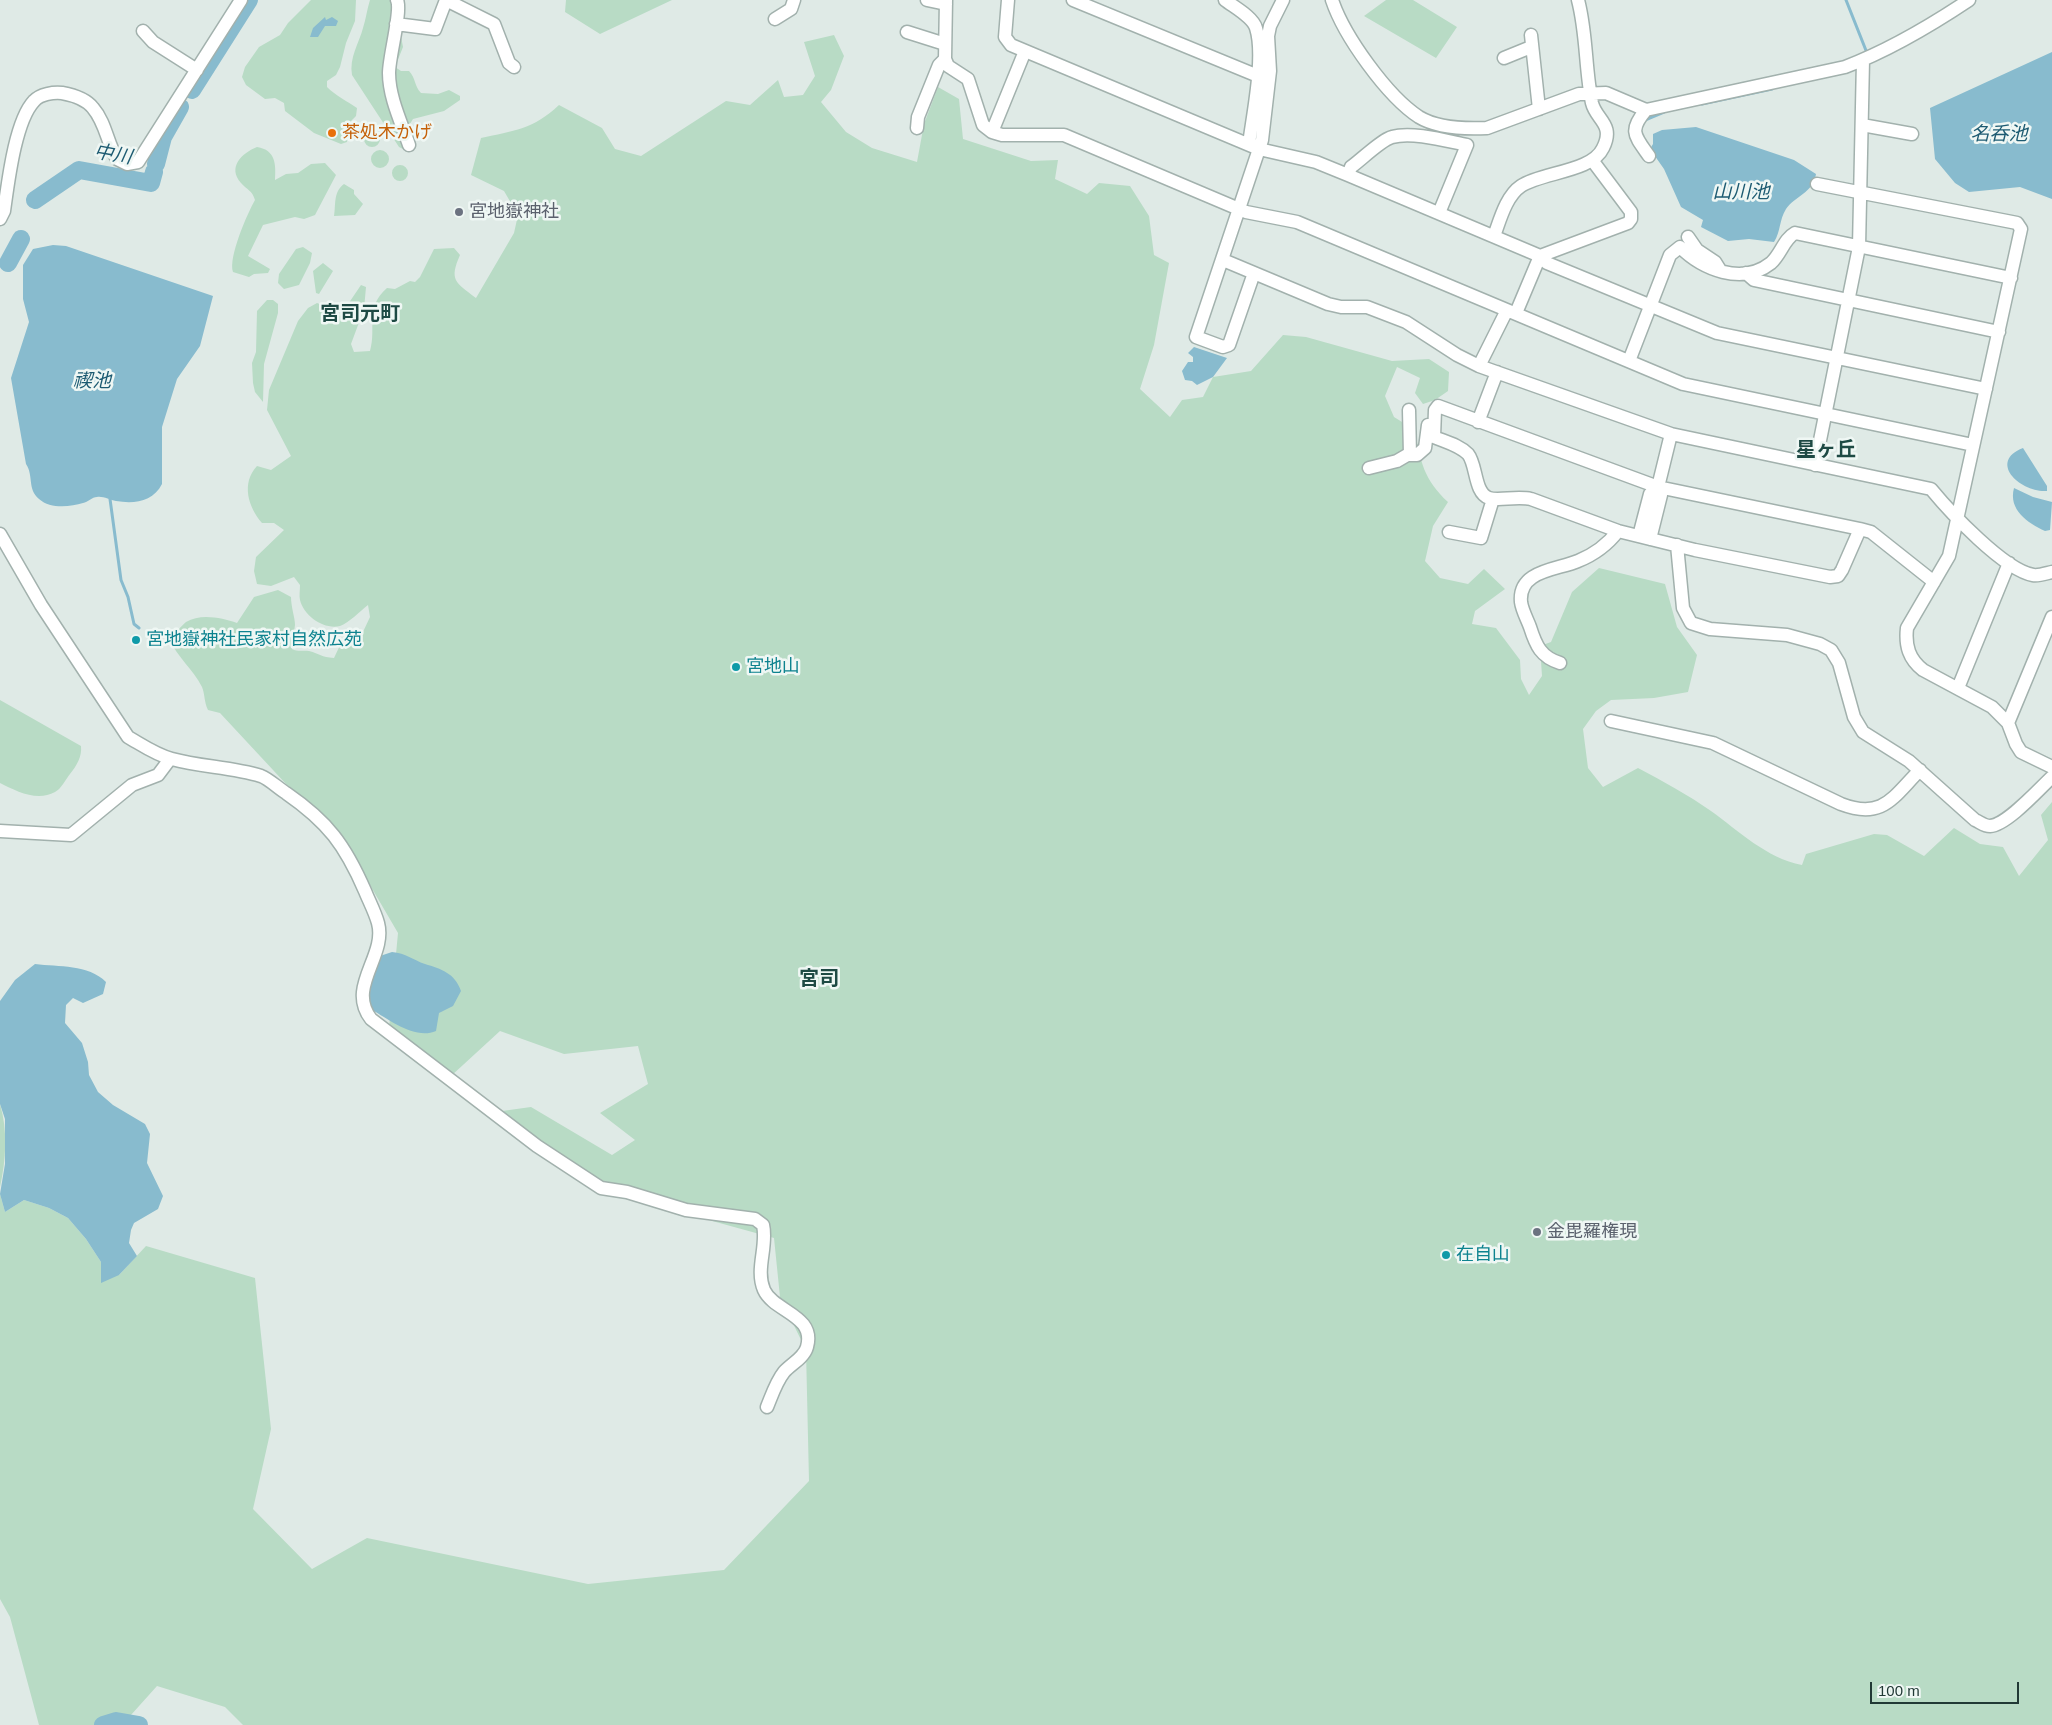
<!DOCTYPE html>
<html>
<head>
<meta charset="utf-8">
<style>
	body { margin:0 }
	#map { position:relative; width:2052px; height:1725px; overflow:hidden; background:#dfeae6; font-family:Arial,sans-serif }
	canvas { display:block }
	.scale { position:absolute; left:1870px; top:1682px; width:149px; height:22px; box-sizing:border-box; border:2px solid #213935; border-top:0; padding-left:6px; font-size:15px; line-height:18px; white-space:nowrap; color:#213935; -webkit-text-stroke:4px #eff7f4; paint-order:stroke }
</style>
</head>
<body>
<div id="map">
<canvas width="2052" height="1725"></canvas>
<div class="scale">100 m</div>
</div>
<script>
const context = document.querySelector('canvas').getContext('2d');
context.lineJoin = 'round';
function fillPath(path, color) { context.fillStyle = color; context.fill(path, 'evenodd'); }
function strokePath(path, color, width, dash) { context.strokeStyle = color; context.lineWidth = width; context.lineCap = dash ? 'butt' : 'round'; context.setLineDash(dash || []); context.stroke(path); }
function write(font, color, halo, rows, align = 'center') {
  context.font = font + ' Arial,"Noto Sans JP",sans-serif'; context.lineWidth = 5; context.setLineDash([]); context.textBaseline = 'middle'; context.strokeStyle = halo; context.fillStyle = color; for (const [text, x, y, turn = 0] of rows) {
    context.save(); context.translate(x, y); context.rotate((+turn || 0) * Math.PI / 180); context.textAlign = isNaN(turn) ? turn : align; if (halo) context.strokeText(text, 0, 0); context.fillText(text, 0, 0); context.restore();
  }
}
fillPath(new Path2D(`
	M311,0H356L355,21L346,43L340,67L336,75L327,81V87C336,96 347,101 357,108L356,116L349,123L347,142L341,144L314,133L285,111L284,103L275,98L265,99L246,85L242,77L245,67L259,47L280,35L288,23Z
	M370,0H394L403,47L395,67L401,71H409C416,78 414,86 421,93L438,94L449,90L460,96V100L444,111L413,119L408,127L403,149L399,147L352,75C349,58 359,43 363,28C366,19 367,9 370,0Z
	M566,0H672L600,34L565,12Z
	M1386,0H1413L1457,27L1436,58L1364,16Z
	M834,35L844,56L831,90L821,102L846,132L872,148L917,162L924,124L938,87L959,99L963,139L1031,161L1058,160L1055,179L1087,194L1099,183L1130,186L1149,216L1154,255L1169,263L1154,345L1140,389L1170,417L1182,400L1203,397L1213,377L1251,371L1283,335L1306,337L1392,361L1429,359L1449,372L1448,391L1435,400L1423,404L1415,393L1420,378L1397,367L1385,396L1394,417L1415,430C1420,461 1424,480 1448,502L1433,526L1425,561L1440,578L1468,584L1484,569L1505,589L1475,611L1472,624L1496,628L1520,660L1521,679L1529,695L1542,676L1540,646L1551,642L1572,592L1599,568L1665,584L1677,627L1697,655L1688,692L1654,698L1611,700L1596,711L1583,729L1588,768L1603,787L1638,768C1663,781 1688,795 1711,811C1739,831 1766,858 1802,865L1806,854L1874,834L1887,835L1924,856L1954,828L1980,844L2003,847L2019,876L2048,840L2041,815L2052,802V1725H243L225,1707L157,1686L122,1725H39L10,1617L0,1599V1194L5,1212L24,1200L49,1208L68,1218L86,1239L101,1262L119,1275L146,1246L255,1278L271,1429L253,1509L312,1569L367,1538L588,1584L724,1570L809,1481L806,1350L780,1297L774,1238L705,1219L571,1171L495,1112L531,1107L612,1155L635,1140L600,1113L648,1084L638,1046L564,1054L500,1031L451,1076L389,1028L398,933L353,856L220,713L208,710C204,702 205,694 202,687C193,669 177,657 170,640C175,634 181,626 186,622C201,613 222,618 237,623L254,597L278,590L291,597C291,607 295,618 295,625C294,634 291,640 292,649C298,652 303,650 309,651C320,654 321,657 334,658L342,641L362,634L370,617L368,605C360,611 349,623 340,626C324,630 304,616 300,600C299,596 300,590 300,585L294,577L271,586L257,584L254,571L256,557L284,530L274,523H262C248,507 241,483 257,466L271,470L291,456L267,410L269,390L298,321L308,308L317,303L333,309L340,316L361,285L366,287L364,309L351,344L354,352L370,351C377,327 364,308 387,288L395,289L410,281L415,282L420,277L434,249L454,248L460,255C449,280 455,282 476,298L514,233L518,215L504,191L471,175L481,138C513,131 534,129 559,105L602,128L615,149L641,156L726,101L750,105L778,80L784,97L803,95L815,76L804,42Z
	M364 139a8 8 0 1 1 16 0a8 8 0 1 1-16 0Z
	M257,147C276,150 276,165 275,180L286,174L298,173L311,164L325,163L336,175L315,215L304,219L295,217L263,225L248,256L270,269L268,273L254,274L249,277L233,272C228,258 247,214 255,200C252,190 247,190 241,183C227,167 242,153 257,147Z
	M371 159a9 9 0 1 1 18 0a9 9 0 1 1-18 0Z
	M392 173a8 8 0 1 1 16 0a8 8 0 1 1-16 0Z
	M344,184L354,190V194L363,204L355,215L334,216C336,205 333,192 344,184Z
	M303,247L312,253L310,263L299,285L284,289L278,283L279,274L296,249Z
	M323,263L333,271L319,294L316,293L313,271Z
	M267,300H273L278,304V313L264,364L263,402L255,392L253,383L252,363L256,352L257,311Z
	M0,700L81,746C82,757 77,765 70,774C66,779 61,789 55,792C37,802 16,791 0,783Z
	M0,1104C8,1131 6,1160 0,1187Z`), '#b8dbc5');
fillPath(new Path2D(`
	M325,17L326,20L332,17L338,21L336,26H325L318,37H310L313,28Z
	M2052,52V199L2020,187L1969,192L1955,183L1935,159L1930,108Z
	M1696,127L1794,160L1816,174C1813,193 1795,196 1786,209C1779,220 1781,231 1774,242L1749,239L1728,241L1701,227L1703,220L1681,207L1664,169L1650,149L1653,144V134L1662,130Z
	M53,245L66,246L213,296L200,346L177,379L162,427V484C153,502 134,504 116,501C110,500 103,496 97,497C92,497 88,502 83,503C70,507 50,509 39,499C27,489 34,476 26,464L11,378L29,322L23,299V265L33,249Z
	M1194,347L1227,358L1213,377L1197,385L1192,381L1185,380L1182,371L1188,362H1193V357L1188,353Z
	M2023,448L2047,486V491C2021,493 1987,462 2023,448Z
	M2014,488L2033,497L2052,502L2050,530L2045,531C2028,523 2008,510 2014,488Z
	M392,952C406,953 413,960 425,964C441,969 455,973 461,991L453,1006L439,1013L436,1031C415,1040 390,1020 372,1010C364,992 372,973 380,956Z
	M35,964C59,967 88,964 106,982L103,994L83,1003L73,998L66,1005L65,1023L82,1043L88,1062L89,1075L98,1092L113,1105L145,1124L150,1134L147,1163L163,1196L158,1209L134,1223L131,1230L129,1243L137,1256L119,1275L101,1283V1262L86,1239L68,1218L49,1208L24,1200L5,1212L0,1194L5,1164V1119L0,1104V1001L15,980Z`), '#88bbce');
strokePath(new Path2D(`
	M1846,0L1867,53
	M1702,104L1772,89
	M1645,120L1664,112
	M110,499L121,580L128,597L134,624L139,628`), '#88bbce', 3);
strokePath(new Path2D(`
	M192,90L249,0
	M156,164L163,137L180,107
	M35,200L79,170L151,183L154,172
	M8,263L21,239
	M103,1725L116,1721L139,1725`), '#88bbce', 18);
const minor = new Path2D(`
	M397,0C402,11 389,56 389,73C389,97 401,122 409,145
	M446,0L494,24L509,63L514,67
	M927,0L946,4
	M946,0L945,59L948,66L968,79L983,125L992,132L1002,135H1064L1246,212L1297,222L1683,384L1973,445
	M1008,0L1005,37L1011,45L1259,149L1316,162L1348,175L1540,256L1547,263L1717,333L1986,389
	M1073,0L1258,76
	M1225,0C1234,7 1253,17 1256,28C1265,56 1253,114 1249,144
	M1332,0C1344,36 1387,96 1419,117C1437,128 1466,129 1487,128L1579,94L1606,93L1646,110L1845,67C1890,50 1930,26 1969,0
	M775,19L791,9L794,0
	M396,24L435,29L446,0
	M143,31L153,42L197,70
	M907,32L945,44
	M1531,35L1539,109
	M1504,58L1531,47
	M1646,110C1628,131 1635,136 1649,156
	M1862,125L1912,134
	M917,128L918,117L939,65L945,59
	M992,132L1025,51
	M1348,175L1351,167C1361,160 1381,140 1392,137C1412,131 1447,141 1467,145L1439,213
	M1817,184L2017,223L2021,229L1949,556L1907,628C1905,646 1909,659 1923,670L1992,707L2008,723L2016,744L2021,752L2052,767
	M0,219L4,211C8,183 15,121 34,101C40,94 54,92 62,93C73,95 86,99 93,108C106,123 107,143 117,159L127,164L138,162L241,0
	M1494,236C1500,220 1506,196 1521,186C1542,172 1592,172 1603,148C1615,124 1596,120 1592,103C1585,69 1587,34 1578,0
	M1688,237L1697,250L1715,262L1720,270
	M1223,260L1328,304L1341,307H1367L1406,322L1457,355L1479,366L1671,434L1931,489C1950,512 2004,570 2033,575C2039,576 2047,573 2052,572
	M1254,273L1229,345L1223,347L1196,337L1262,140L1270,71L1268,36L1270,26L1283,0
	M1746,273L1754,280L1999,332
	M1516,313L1540,256L1628,223L1631,219V212L1592,160
	M1629,361L1670,255L1680,247C1702,269 1742,286 1771,263C1781,254 1784,239 1795,233L2011,278
	M1479,366L1507,310
	M1409,410L1410,455H1417L1425,448L1428,425
	M1478,422L1497,372
	M1815,465L1859,247L1863,60
	M1369,468L1397,461L1409,454
	M1860,529L1842,570L1838,576L1830,577L1695,550L1618,531L1531,499C1517,496 1498,501 1489,498C1474,493 1477,465 1468,454C1459,445 1446,442 1434,437L1435,410L1438,406L1658,487L1860,529L1871,532L1934,582
	M1449,532L1481,538L1493,499
	M0,534L41,605L128,737C142,745 156,755 172,759C201,767 232,767 261,776C269,779 278,788 286,793C328,822 345,845 365,891C369,901 375,912 378,923C387,956 346,987 371,1019L537,1146L601,1188L627,1192L686,1210L755,1219L763,1225C768,1246 755,1269 764,1290C774,1312 816,1315 807,1347C804,1358 791,1364 784,1372C776,1382 772,1395 767,1407
	M1639,536L1650,494L1658,487L1671,434
	M1650,539L1661,495L1658,487
	M1677,545L1683,608L1691,623L1710,629L1787,635L1820,644L1831,650L1839,663L1854,717L1863,732L1909,761L1975,820C1980,822 1984,826 1990,826C2007,825 2039,789 2052,777
	M1560,663C1541,657 1536,646 1530,627C1527,619 1522,610 1521,602C1518,570 1557,570 1578,561C1593,555 1608,544 1618,531
	M1958,688L2009,563
	M1611,721L1713,743L1841,804C1883,820 1893,797 1920,770
	M2008,723L2052,617
	M0,831L71,835L132,785L158,775L170,759`);
strokePath(minor, '#a2b1ad', 15);
strokePath(minor, '#fff', 12);
for (const [x, y, r, color] of [
	[332,133,5,"#e8710a"],
	[459,212,5,"#6b7280"],
	[136,640,5,"#0f9aa8"],
	[736,667,5,"#0f9aa8"],
	[1537,1232,5,"#6b7280"],
	[1446,1255,5,"#0f9aa8"]
]) { const dot = new Path2D(); dot.arc(x, y, r, 0, 2 * Math.PI); context.fillStyle = color; context.fill(dot); strokePath(dot, '#eff7f4', 2); }
write('18px', '#c56008', '#eff7f4', [
	["茶処木かげ",342,133]
], 'left');
write('18px', '#5b616d', '#eff7f4', [
	["宮地嶽神社",469,212],
	["金毘羅権現",1547,1232]
], 'left');
write('18px', '#0d838f', '#eff7f4', [
	["宮地嶽神社民家村自然広苑",146,640],
	["宮地山",746,667],
	["在自山",1456,1255]
], 'left');
write('italic 19px', '#1d5b72', '#eff7f4', [
	["名呑池",1999,135],
	["中川",113,155,10],
	["山川池",1741,193],
	["禊池",92,382]
]);
write('bold 20px', '#1e4a44', '#eff7f4', [
	["宮司元町",360,314],
	["星ヶ丘",1826,450],
	["宮司",819,979]
]);
</script>
</body>
</html>
